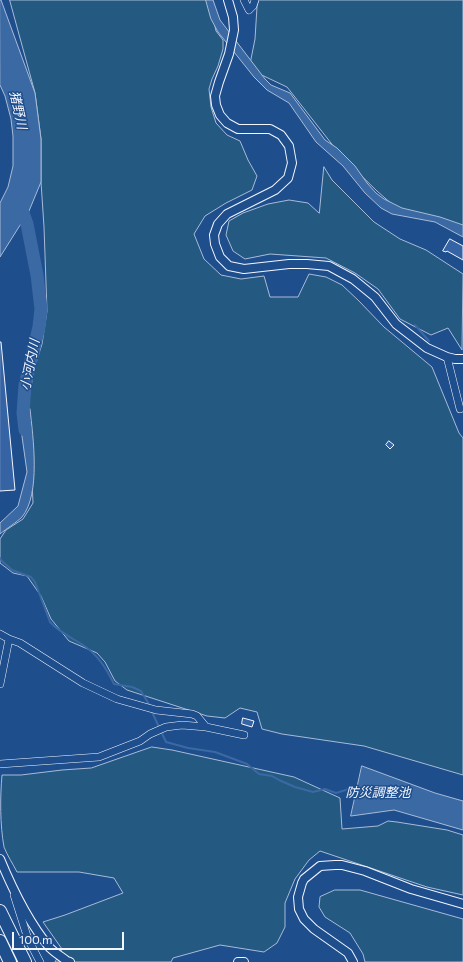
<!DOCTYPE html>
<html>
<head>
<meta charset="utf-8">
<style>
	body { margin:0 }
	#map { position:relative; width:463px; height:962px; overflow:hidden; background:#1f4e8c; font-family:Commissioner,sans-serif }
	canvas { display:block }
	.scale { position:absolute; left:12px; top:932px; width:112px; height:18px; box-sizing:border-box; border:2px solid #f2f6ff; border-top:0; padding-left:5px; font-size:12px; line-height:14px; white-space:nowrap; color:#f2f6ff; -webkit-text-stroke:3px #1f4e8c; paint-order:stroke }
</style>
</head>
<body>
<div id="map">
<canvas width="463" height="962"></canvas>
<div class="scale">100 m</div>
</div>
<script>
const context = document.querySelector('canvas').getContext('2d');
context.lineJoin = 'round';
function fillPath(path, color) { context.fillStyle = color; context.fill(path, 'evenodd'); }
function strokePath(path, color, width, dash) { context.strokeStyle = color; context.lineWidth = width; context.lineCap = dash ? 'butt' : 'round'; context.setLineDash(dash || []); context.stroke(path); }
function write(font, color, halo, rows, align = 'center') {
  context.font = font + ' Commissioner,"Noto Sans JP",sans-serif'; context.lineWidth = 3; context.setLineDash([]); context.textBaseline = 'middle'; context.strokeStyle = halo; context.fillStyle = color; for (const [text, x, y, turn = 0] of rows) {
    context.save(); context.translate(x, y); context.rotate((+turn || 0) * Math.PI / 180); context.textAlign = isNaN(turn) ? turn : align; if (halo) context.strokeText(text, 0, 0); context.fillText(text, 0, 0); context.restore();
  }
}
const green = new Path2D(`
	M10,0H208L210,3L216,31L223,40V49L218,66L212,79L209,89L211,107L216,123L227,135L240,141L248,160L257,176L252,190L226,203L205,216L194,234L204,259L221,275L241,279L264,276L270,297H298L309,274L326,277L342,285L358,300L384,327L432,367L459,433L463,438V775L364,746L282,734L262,729L257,712L240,708L225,718L207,716L127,690L115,681L105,662L97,653L69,641L51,619L41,596L27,576L13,573L0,563V539L6,530L23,519L33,503L31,458L27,411L34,369L42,344L47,311L44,227L41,182V139L35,93Z
	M259,0H463V226L402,213L377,191L342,157L287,87L249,69L255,39L257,7Z
	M324,167L332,180L374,222L400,239L426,250L463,274L462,350L448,328L431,335L400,319L378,289L355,273L326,258L270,254L245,259L233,251L226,235L229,221L243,213L268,204L289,200L308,203L319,213Z
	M152,747L172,750L294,777L340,798L342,829L378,826L388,821L397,822L447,830L463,835V895L427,887L320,851L309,860L295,879L285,903V927L277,943L264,952L220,945L173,958L171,962H55L62,949L43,922L65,915L123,893L114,878L79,872H17C13,864 7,855 4,847C0,825 0,798 2,775H21L62,770L91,768Z
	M335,890H360L463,919V962H365L363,954L350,933L325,917L319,907L320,897Z`);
fillPath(green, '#245a82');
strokePath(green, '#a8bbd7', 1);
const water = new Path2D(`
	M0,0H1L35,93L41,139V182L29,211L0,257V203L8,187L13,166V136L11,119L5,96L0,85Z
	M206,0H213L220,20L265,79L271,85L290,93L325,140L337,148L355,166L367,183L376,193L384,199L402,208L440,217L463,225V237L435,222L392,214L381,208L365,193L343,166L316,142L289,103L267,90L254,77L218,32L211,19Z
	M30,409C33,437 41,494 22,517C17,522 6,529 0,534V523L18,506L27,472L19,415Z
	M362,766L435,793L463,801V830L394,810L351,816Z`);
fillPath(water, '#3b69a3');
strokePath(water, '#a8bbd7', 1);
strokePath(new Path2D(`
	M415,325L429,341
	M0,558L2,561L12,570L31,577L35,582L50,622C59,632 72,638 83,645C98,655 106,668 114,684L132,687L141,691L150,706
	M152,712L166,742L188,748L215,752L247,764L259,774L272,776L279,780L295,787L313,792L325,789L336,793L349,789L359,791`), '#3b69a3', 2);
strokePath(new Path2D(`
	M18,203L22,210L27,224L37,275L41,309L39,327L25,385L23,413L25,430`), '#3b69a3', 13);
const building = new Path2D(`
	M450,239L463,246V260L447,251L446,252L443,251Z
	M0,342H1L15,490L0,491Z
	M389,441L394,445L390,449L386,445Z
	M243,718L254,721L252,727L242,724Z`);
fillPath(building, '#3563a3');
strokePath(building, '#f2f6ff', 1);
const minor = new Path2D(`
	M244,0L249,10L253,6L255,0
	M447,357L460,409
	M0,634L9,639L20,643L83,683L117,699L156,710L192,714L197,716L206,727
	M0,684L9,639
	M0,764L99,757L140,741L150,734L166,727L182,725L206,727L244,735
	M14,895L28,939L40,962`);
const tertiary = new Path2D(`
	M228,0L233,17L234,30L229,54L219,82L215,96L216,105L220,115L227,123L238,129H270L281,135L289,146L292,163L288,178L275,190L227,214L218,224L214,235L215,244L220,257L229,266L244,269L289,264H307L329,266L353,279L375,297L396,324L427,348L447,357L455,359H463
	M0,859C12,888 29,923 50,948C55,953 62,957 67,961L70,962
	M238,962H244
	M353,962L348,953L314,929L304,919L299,909L298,897L302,883L304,879L320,866L335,865H342L365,871L411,889L463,904`);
const motorway = new Path2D(`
	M0,911L25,962
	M0,941L10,962`);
strokePath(minor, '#f2f6ff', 8);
strokePath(tertiary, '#f2f6ff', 10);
strokePath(motorway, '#f2f6ff', 14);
strokePath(minor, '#1f4e8c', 7);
strokePath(tertiary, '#1f4e8c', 8);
strokePath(motorway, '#1f4e8c', 12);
write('italic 13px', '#f2f6ff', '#1f4e8c', [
	["猪野川",18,110,78],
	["小河内川",30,365,-79],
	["防災調整池",378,793]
]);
</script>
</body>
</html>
